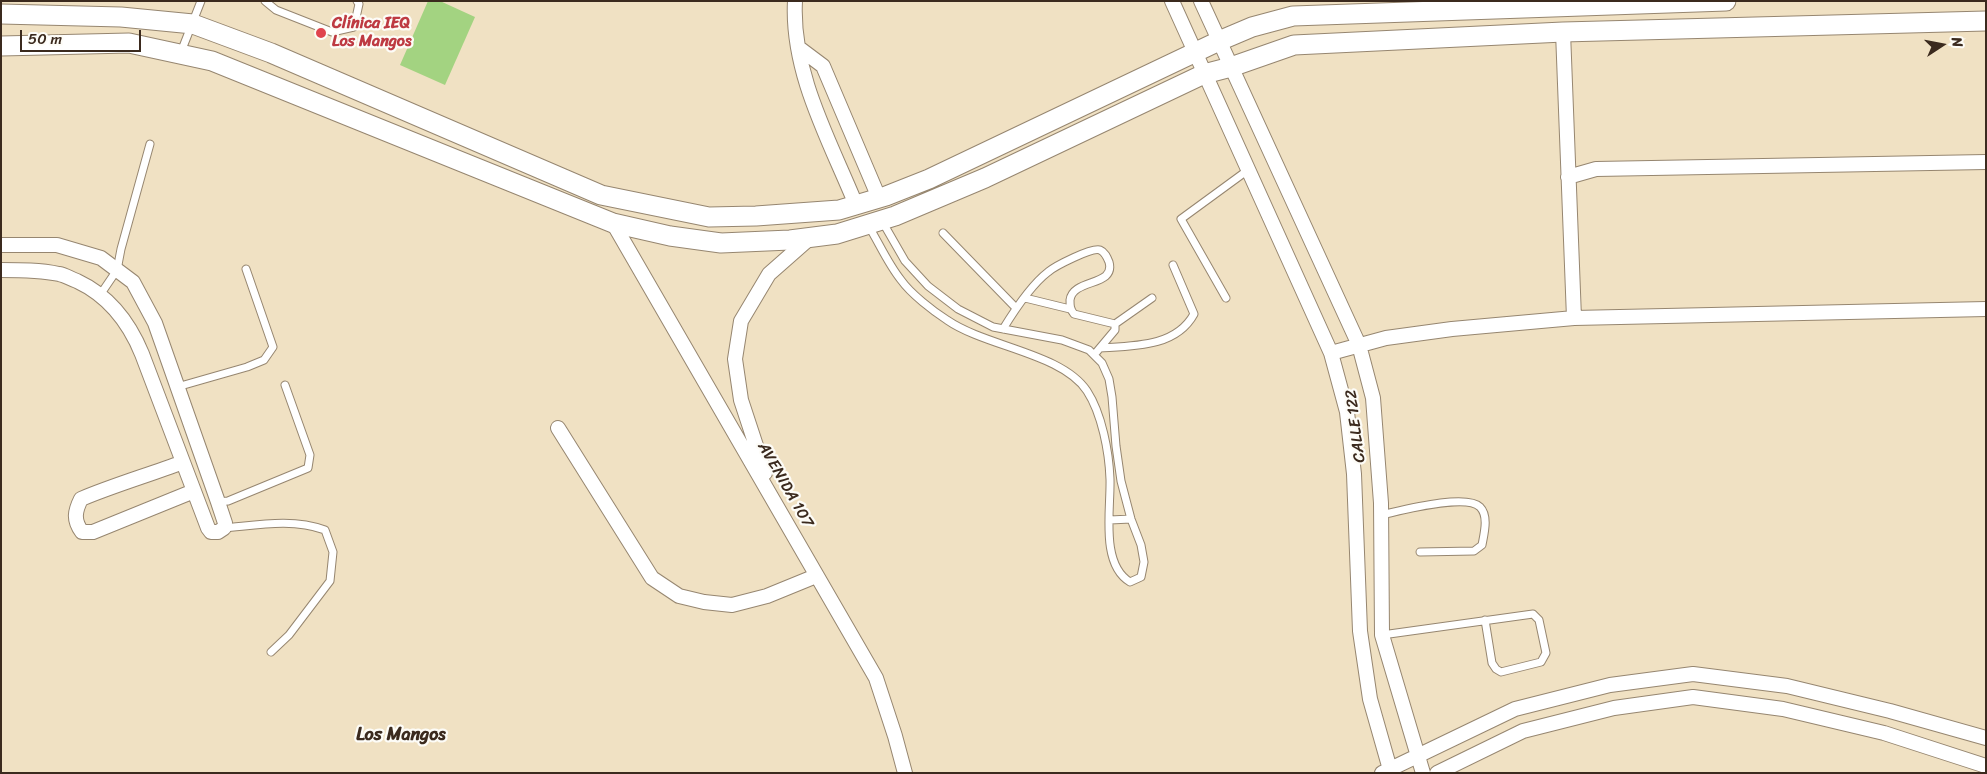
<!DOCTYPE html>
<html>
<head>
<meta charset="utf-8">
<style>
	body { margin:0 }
	#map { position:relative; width:1987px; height:774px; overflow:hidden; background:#f0e1c3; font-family:Sriracha,sans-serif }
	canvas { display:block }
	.frame { position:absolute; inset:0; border:2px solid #3b2a1e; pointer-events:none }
	.north { position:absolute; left:1917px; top:20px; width:50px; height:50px; -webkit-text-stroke:4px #fdfcf7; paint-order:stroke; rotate:79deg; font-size:14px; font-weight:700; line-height:20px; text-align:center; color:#3b2a1e }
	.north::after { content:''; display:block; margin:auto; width:18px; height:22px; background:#3b2a1e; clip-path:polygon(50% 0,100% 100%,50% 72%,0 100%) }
	.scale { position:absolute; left:20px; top:30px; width:121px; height:22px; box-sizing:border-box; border:2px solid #3b2a1e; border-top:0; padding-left:6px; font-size:15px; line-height:18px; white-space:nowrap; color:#3b2a1e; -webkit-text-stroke:4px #fdfcf7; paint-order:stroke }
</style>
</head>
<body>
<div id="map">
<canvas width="1987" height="774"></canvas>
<div class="frame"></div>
<div class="north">N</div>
<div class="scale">50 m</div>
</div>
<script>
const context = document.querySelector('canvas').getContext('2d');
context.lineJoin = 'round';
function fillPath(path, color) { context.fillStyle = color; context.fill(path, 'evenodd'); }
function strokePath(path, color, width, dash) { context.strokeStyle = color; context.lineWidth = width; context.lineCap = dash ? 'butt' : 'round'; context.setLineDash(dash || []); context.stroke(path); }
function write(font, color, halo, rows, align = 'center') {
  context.font = font + ' Sriracha,sans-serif'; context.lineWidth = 4.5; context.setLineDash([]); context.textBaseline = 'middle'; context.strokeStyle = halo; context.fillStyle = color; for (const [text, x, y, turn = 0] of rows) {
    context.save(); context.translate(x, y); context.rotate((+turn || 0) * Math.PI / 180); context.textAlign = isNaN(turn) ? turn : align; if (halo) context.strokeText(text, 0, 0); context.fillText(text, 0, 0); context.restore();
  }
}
fillPath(new Path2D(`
	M428,1H440L475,17L445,85L400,65Z`), '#a3d381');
const lane = new Path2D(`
	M265,1L276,10L332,32L354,27L359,4L357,1
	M181,52L201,1
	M868,225C879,243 888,264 901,280C911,294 933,311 947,320C986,347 1062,353 1087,391C1102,414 1109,452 1110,479C1111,509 1100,564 1130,582L1141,577L1144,562L1141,545L1131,519L1121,481L1116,446L1112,397L1109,379L1102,363L1089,350L1062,340L993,327L958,309L928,286L905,261L882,221
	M943,233L1016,308
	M100,295L117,270L121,249L150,144
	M1025,298L1070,309
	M1226,298L1181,219L1248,170
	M1115,324L1152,298
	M1003,329C1014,311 1031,285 1048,272C1055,266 1092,247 1100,250C1105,252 1107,257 1109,262C1116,287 1073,278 1070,300C1070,306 1070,309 1074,314L1115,324V330L1094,355
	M1100,348C1134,346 1176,347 1194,314L1173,265
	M177,387L247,367L264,360L273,347L246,269
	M218,502L228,501L308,468L310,455L285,385
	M1381,515C1400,511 1466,493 1480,507C1489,516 1484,534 1482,545L1474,551L1420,552
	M1110,520L1131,519
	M224,528C258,525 292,518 325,530L333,552L330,581L289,635L271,652
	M1382,635L1533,614L1539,620L1546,653L1541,662L1501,672L1496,669L1492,663L1485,620`);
const street = new Path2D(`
	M795,1C791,73 830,141 856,205
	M1172,1L1331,353L1347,412L1354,474L1360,631L1370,699L1391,773
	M1201,1L1359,345L1373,398L1381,503L1382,635L1423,773
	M1563,32L1574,318L1986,309
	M799,48L823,66L879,198
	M1568,177L1596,169L1986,162
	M613,223L876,678L895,736L905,773
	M1,245H57L101,258L133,282L155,323L218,502L225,523L224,528L218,532H211L208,528L142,354C129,322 109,296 77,281C71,279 65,275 59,274C40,270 21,270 1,270
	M1331,353L1386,338L1452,329L1574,318
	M558,428L652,578L679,596L704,602L732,605L767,596L816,576
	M183,462C149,475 114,485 81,499C75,511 73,520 82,532H93L194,491
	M765,473L741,400L735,359L741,321L769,274L811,237
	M1382,773L1515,709L1610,685L1693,674L1787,686L1890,711L1986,738
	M1437,773L1523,731L1614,708L1693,697L1783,709L1884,733L1986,766`);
const secondary = new Path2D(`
	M1,14L121,17L193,24L271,53L601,195L709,217L756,216L839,210L886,196L929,179L1219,41L1252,27L1293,16L1726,1
	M1,46L129,43L212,61L613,223L670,236L721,243L790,240L837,234L895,216L985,178L1204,74L1231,67L1294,45L1563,32L1986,21`);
strokePath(lane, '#968670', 9);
strokePath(street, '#968670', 16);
strokePath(secondary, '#968670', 21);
strokePath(lane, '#fff', 7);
strokePath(street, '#fff', 14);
strokePath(secondary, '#fff', 19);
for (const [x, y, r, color] of [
	[321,33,6,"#e0444e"]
]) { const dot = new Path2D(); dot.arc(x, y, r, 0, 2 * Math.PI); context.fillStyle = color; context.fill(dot); strokePath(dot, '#fdfcf7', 2); }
write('bold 16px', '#be3a42', '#fdfcf7', [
	["Clínica IEQ",332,24],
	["Los Mangos",332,42]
], 'left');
write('16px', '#3b2a1e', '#fdfcf7', [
	["CALLE 122",1356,426,-97],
	["AVENIDA 107",785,485,60]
]);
write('bold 18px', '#3b2a1e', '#fdfcf7', [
	["Los Mangos",401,735]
]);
</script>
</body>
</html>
